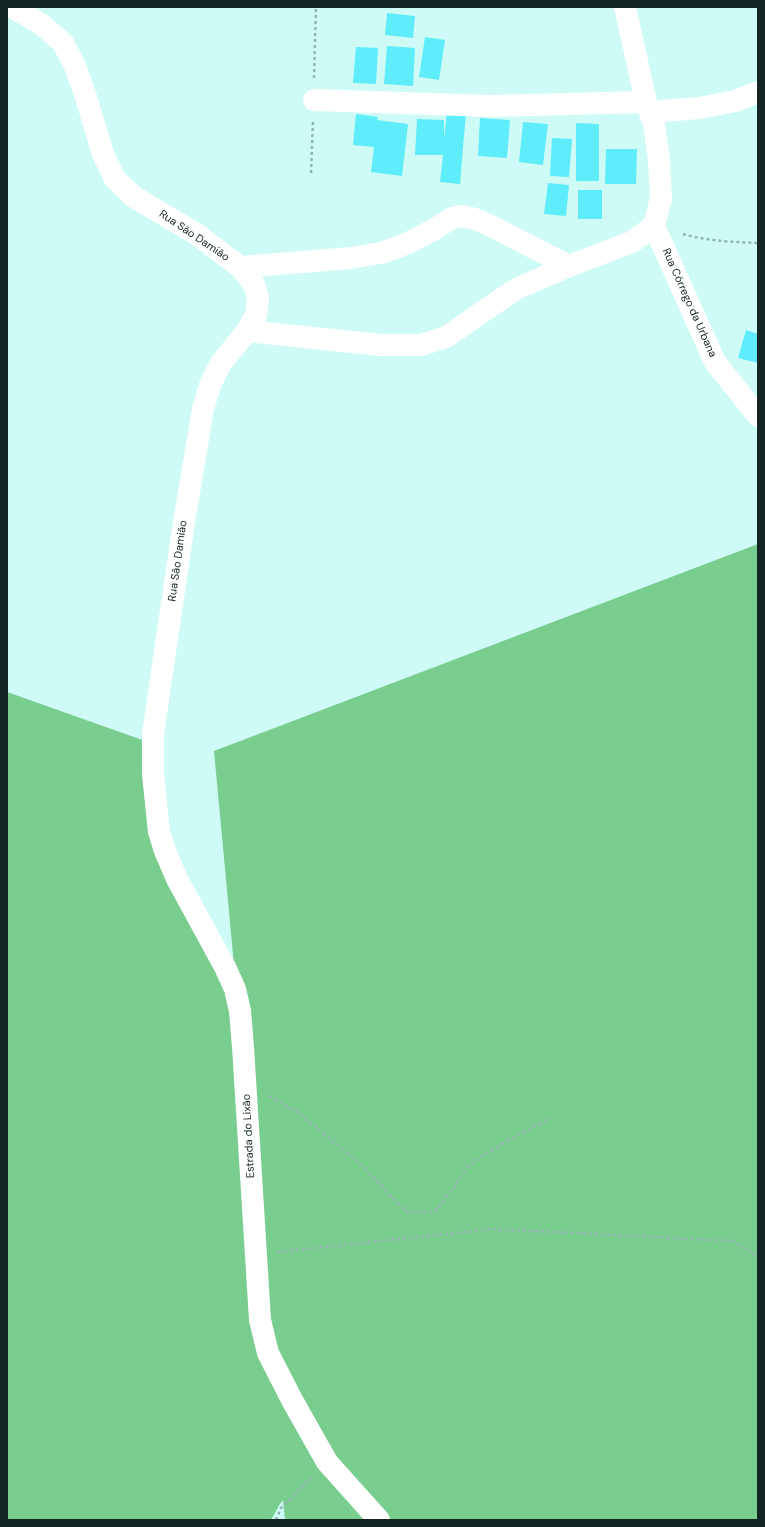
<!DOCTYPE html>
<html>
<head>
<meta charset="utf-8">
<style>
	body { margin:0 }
	#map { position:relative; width:765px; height:1527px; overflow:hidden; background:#cffbf6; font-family:"DM Sans",sans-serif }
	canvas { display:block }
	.frame { position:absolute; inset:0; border:8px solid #142523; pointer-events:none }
</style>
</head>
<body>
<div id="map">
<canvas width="765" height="1527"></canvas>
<div class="frame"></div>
</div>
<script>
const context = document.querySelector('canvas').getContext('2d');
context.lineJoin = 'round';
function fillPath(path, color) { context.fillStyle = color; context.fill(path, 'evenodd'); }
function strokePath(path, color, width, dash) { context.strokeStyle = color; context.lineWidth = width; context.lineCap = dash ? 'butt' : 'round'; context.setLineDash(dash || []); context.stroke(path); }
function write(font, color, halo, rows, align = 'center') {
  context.font = font + ' "DM Sans",sans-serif'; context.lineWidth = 3; context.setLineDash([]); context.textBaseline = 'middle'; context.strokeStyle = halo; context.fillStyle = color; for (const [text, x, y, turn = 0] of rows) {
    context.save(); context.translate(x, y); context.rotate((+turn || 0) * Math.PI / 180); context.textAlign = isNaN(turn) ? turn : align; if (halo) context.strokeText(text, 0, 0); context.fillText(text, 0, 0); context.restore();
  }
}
fillPath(new Path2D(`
	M758,544V1520H285L283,1500L280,1504L271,1520H7V692L148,742L158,861L234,994L271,1361L214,751Z`), '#78cd8f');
fillPath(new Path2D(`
	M387,13L415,16L413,38L385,35Z
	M425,37L445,40L439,80L419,77Z
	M387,46L415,48L413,86L384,84Z
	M356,47L378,48L376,84L353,83Z
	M447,110L466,112L460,184L440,182L443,155H415L417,119L444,120V140Z
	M356,114L378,117L377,120L408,124L402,176L371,172L374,147L353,145Z
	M480,118L510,120L507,158L478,156Z
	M523,122L548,124L543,165L519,162Z
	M576,123L599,124V181H576Z
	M552,138L572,139L569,177L550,176Z
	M606,149H637L636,184H605Z
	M548,183L569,185L566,216L544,214Z
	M578,190H602V219H578Z
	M746,330L758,334V363L738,358Z`), '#5fecfb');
strokePath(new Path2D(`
	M314,78L316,7
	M311,173L313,121
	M683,234C707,241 733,242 758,243
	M269,1096L296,1111L357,1161L408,1213L435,1212L454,1187L469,1165L503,1143L550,1118
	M278,1252L494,1229L733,1241L758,1256
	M276,1520L281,1508L311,1478`), '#92b5b1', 2.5, [3, 3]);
strokePath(new Path2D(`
	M12,7L41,24L63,43L75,66L86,97L103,154L115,179L134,197L198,235L240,267L254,284L258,298L256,315L247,331L221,363L210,385L203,409L184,522L153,734V774L159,832L165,851L177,879L225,967L235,989L240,1011L243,1047L260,1320L268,1353L292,1400L327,1462L379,1520
	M314,100L489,106L646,102
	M651,112L699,108L735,101L758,92
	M654,226L715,362L758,416
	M240,267L351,258L385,252L410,242L435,229L452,218L462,216L475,219L489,225L569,266
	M247,331L381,345H421L446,337L516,289L569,266L632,242L654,226L661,198L659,160L654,124L646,102L625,7`), '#fff', 22);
write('11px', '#142523', '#fff', [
	["Rua São Damião",194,236,34],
	["Rua Córrego da Urbana",689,303,66],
	["Rua São Damião",178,561,-82],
	["Estrada do Lixão",249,1136,-93]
]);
</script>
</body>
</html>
